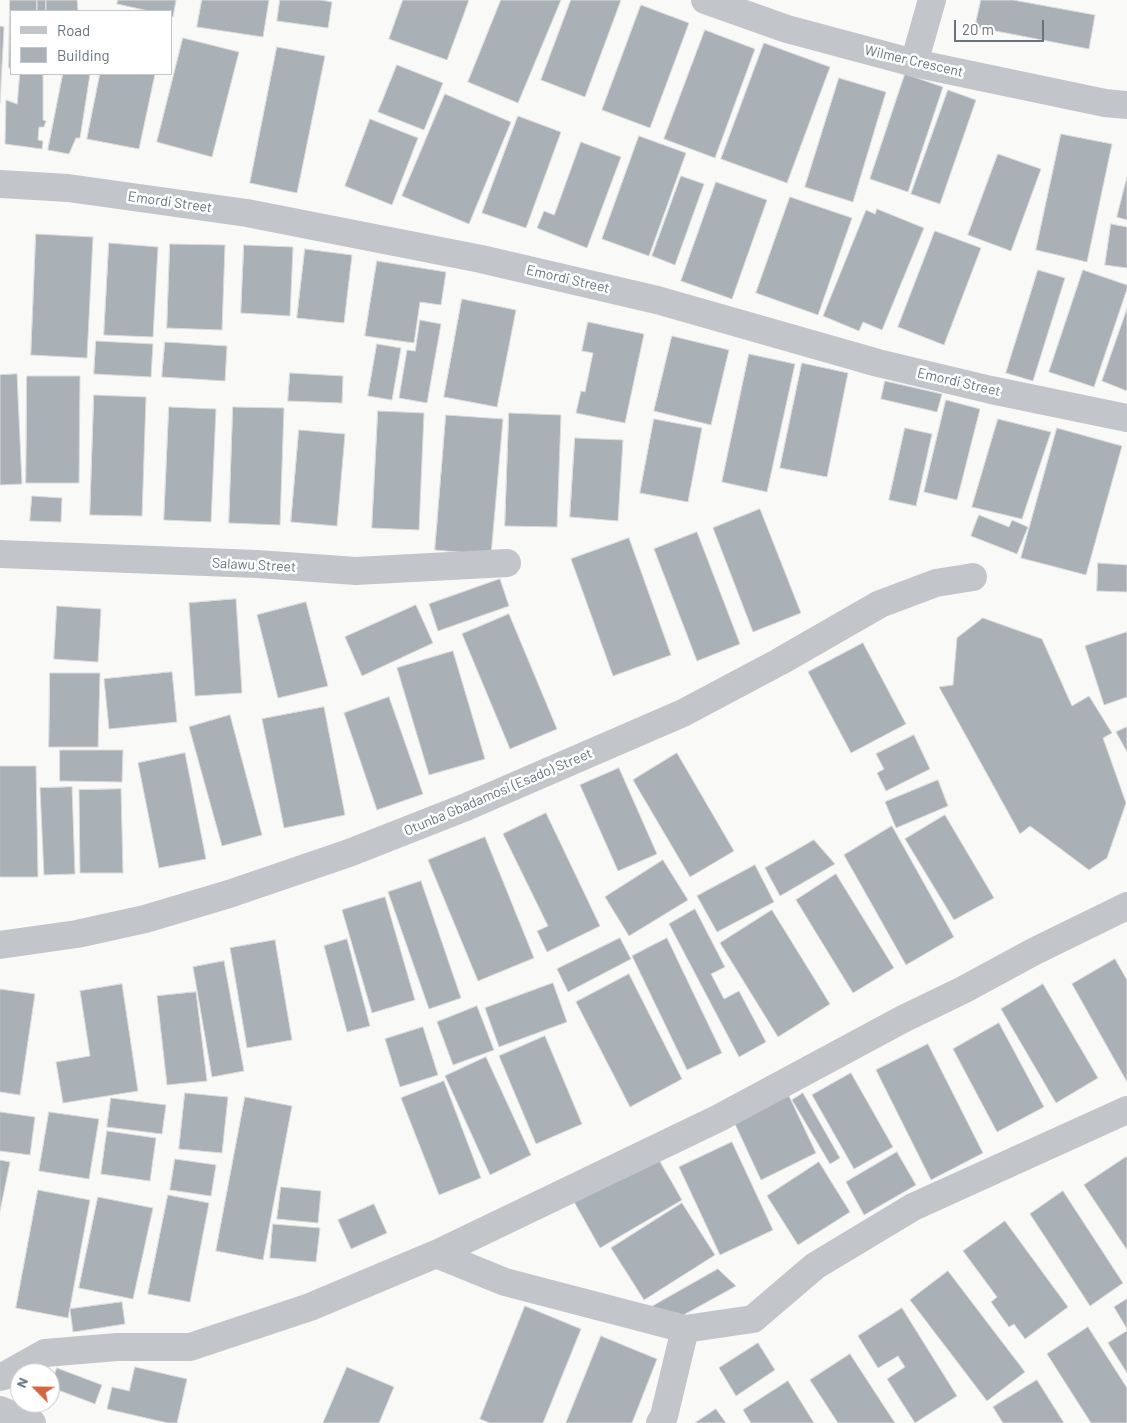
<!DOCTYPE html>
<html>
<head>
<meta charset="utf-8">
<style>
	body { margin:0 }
	#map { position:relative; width:1127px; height:1423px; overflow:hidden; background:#f9f9f8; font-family:Barlow,sans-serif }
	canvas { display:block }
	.legend { position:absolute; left:10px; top:10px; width:162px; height:65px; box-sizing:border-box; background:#fff; border:1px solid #c2c7cc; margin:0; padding:6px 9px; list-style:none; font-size:15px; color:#67747f }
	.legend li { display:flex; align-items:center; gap:10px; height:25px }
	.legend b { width:25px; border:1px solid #c2c7cc }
	.north { position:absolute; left:10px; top:1363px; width:50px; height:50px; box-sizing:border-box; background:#fff; border:1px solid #c2c7cc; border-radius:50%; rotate:293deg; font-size:14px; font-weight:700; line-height:20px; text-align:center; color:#67747f }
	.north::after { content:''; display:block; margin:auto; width:18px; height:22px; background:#d26640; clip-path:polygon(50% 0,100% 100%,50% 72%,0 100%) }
	.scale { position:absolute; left:954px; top:20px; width:90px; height:22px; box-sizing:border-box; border:2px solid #67747f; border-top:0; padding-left:6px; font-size:15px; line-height:18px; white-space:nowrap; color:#67747f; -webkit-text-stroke:4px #fff; paint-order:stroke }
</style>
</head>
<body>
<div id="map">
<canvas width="1127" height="1423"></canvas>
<ul class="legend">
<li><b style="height:6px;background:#c2c5c9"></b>Road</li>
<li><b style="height:14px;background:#a9b0b6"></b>Building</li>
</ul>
<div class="north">N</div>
<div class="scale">20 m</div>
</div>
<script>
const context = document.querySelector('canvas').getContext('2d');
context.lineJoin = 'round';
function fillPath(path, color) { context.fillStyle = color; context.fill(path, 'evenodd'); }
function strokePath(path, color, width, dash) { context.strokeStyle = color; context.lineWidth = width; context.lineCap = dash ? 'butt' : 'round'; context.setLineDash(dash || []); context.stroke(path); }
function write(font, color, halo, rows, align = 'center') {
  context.font = font + ' Barlow,sans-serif'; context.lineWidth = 5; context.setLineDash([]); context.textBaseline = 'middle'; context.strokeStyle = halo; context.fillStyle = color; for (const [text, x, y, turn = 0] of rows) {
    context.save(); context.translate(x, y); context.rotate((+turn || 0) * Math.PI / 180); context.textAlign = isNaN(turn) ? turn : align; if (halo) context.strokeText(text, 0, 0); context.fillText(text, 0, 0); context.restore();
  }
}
const building = new Path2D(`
	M10,0H37V11H11V68H9Z
	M37,0H46V11H37Z
	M46,0H77L78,11H46Z
	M118,0H176L173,17L171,16V11H149L117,4Z
	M202,0H269L263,37L197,27Z
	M280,0H320L332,2L328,28L277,21Z
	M403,0H469L447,60L389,39Z
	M501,0H561L518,103L468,82Z
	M571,0H621L585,97L541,80Z
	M981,0H1013L1095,15L1089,49L975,27Z
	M641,5L689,23L650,128L602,110Z
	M0,26L4,27L0,103Z
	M705,30L755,49L715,158L664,139Z
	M183,38L239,52L212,157L157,142Z
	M764,43L830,67L787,183L721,159Z
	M277,47L325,56L297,193L250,183Z
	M397,65L443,83L424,130L378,112Z
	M20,74H43V120L46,121L44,127H39L38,140L43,141L42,149L5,144L6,100L17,104Z
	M63,74H90L80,138H76L69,154L48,150Z
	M100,74H155L139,149L87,139Z
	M905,74L943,87L908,192L870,179Z
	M839,78L886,92L853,202L805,187Z
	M948,90L976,100L940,204L911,194Z
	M445,94L511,122L469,224L402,196Z
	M518,116L561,132L526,228L482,213Z
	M370,119L418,138L392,205L345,186Z
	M1061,134L1112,144L1087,262L1036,250Z
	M639,136L686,153L649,256L602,239Z
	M581,142L621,157L587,248L537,228L544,211L554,215Z
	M998,154L1041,169L1011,251L968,235Z
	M681,176L704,184L675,265L652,256Z
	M1127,177V220L1117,217Z
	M716,182L767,200L732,299L681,281Z
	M790,197L852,218L818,315L756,293Z
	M877,209L924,228L882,330L863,322L859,331L823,316L866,210L875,214Z
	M1111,224L1127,227V268L1105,265Z
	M935,231L981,248L944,345L898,327Z
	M36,234L93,237L87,358L31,355Z
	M109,243L158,247L153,337L104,335Z
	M170,244L225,245L222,330L167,328Z
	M244,245L293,247L290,316L241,313Z
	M305,249L352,255L344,323L297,318Z
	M377,261L446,272L441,305L420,302L414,343L365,336Z
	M1038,270L1065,278L1033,381L1006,373Z
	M1083,270L1127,285V289L1094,387L1049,372Z
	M462,299L516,310L497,407L444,397Z
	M1127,309V391L1102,381Z
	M420,320L441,324L427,403L399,398L407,350L415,351Z
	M588,322L644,334L625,423L576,413L581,391L585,392L593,353L582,351Z
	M672,336L729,350L711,425L654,411Z
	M96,341L153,344L151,377L94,374Z
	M165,342L227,346L225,381L162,377Z
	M377,344L401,348L392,400L368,396Z
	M749,354L795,364L767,492L722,482Z
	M802,363L848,373L827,477L780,468Z
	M290,373L343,376L342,403L288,401Z
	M17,374L22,484L0,485V375Z
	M27,376H80L79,483H26Z
	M885,381L942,394L937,412L881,399Z
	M94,395L146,397L142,516L90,515Z
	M946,400L980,409L957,500L924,492Z
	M169,407L216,409L211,522L164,520Z
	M233,407L284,408L280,525L229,523Z
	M378,411L424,413L419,530L372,528Z
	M509,413L561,415L557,527L505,526Z
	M446,415L503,419L491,555L435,550Z
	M654,419L702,428L688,502L640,493Z
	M998,419L1051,432L1022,519L972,507Z
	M905,428L932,434L916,506L889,500Z
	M1057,428L1122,446L1086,575L1021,558Z
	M299,430L345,434L337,526L291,522Z
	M575,438L623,440L618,521L570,517Z
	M32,496L62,498L61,522L30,521Z
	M760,509L801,613L753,632L713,528Z
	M979,515L1009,527L1012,520L1028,527L1017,554L971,536Z
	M697,532L740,644L697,661L654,549Z
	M629,538L671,655L613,676L571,559Z
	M1098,563L1127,565V592L1097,591Z
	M500,579L509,606L438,631L429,604Z
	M236,599L242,693L195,696L189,603Z
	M306,602L328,686L278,698L257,615Z
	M416,605L433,643L362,676L345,637Z
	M57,606L101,609L98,662L54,659Z
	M509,614L557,729L510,749L462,634Z
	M983,618L1042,639L1072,706L1089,696L1112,733L1103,738L1126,803L1107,858L1089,870L1030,826L1020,834L939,687L953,685L957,638Z
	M1127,632V697L1104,705L1085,646Z
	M863,643L906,724L851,753L808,672Z
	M453,651L485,759L429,775L397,668Z
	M172,672L177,722L109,729L104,679Z
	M50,673H100L98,747H49Z
	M389,697L423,794L377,810L344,713Z
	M324,707L345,815L284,828L262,719Z
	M230,715L262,835L222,846L189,727Z
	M1127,727V752L1116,732Z
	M914,735L930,769L886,791L877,773L884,769L876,754Z
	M60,750H123L122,782L60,781Z
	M185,753L206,859L159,868L138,763Z
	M677,753L734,851L690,877L633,780Z
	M0,766H36L38,877H0Z
	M619,768L657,854L618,871L580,785Z
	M938,780L948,806L896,828L885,802Z
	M72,787L75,874L44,875L40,788Z
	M121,789L123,873H80L79,790Z
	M546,813L600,926L547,952L537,931L548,926L503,834Z
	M945,815L994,898L954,920L905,839Z
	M892,826L954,937L906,965L844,855Z
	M485,837L534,958L478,981L428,860Z
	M814,840L835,864L780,896L765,868Z
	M663,860L688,900L629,936L605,897Z
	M755,865L774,902L717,932L697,896Z
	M836,874L894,968L853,993L796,900Z
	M421,881L461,998L429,1009L388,892Z
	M385,897L415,1000L372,1013L342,910Z
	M695,909L725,967L711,974L724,999L739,991L766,1042L739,1057L669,924Z
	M772,910L830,1004L778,1037L720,943Z
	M620,938L631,959L568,992L557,969Z
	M667,938L722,1053L687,1070L632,956Z
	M347,939L370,1026L347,1032L324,946Z
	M275,940L292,1040L247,1048L230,948Z
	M1115,959L1127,980V1082L1072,984Z
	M224,961L244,1071L212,1077L193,967Z
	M629,974L682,1079L630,1107L576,1002Z
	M553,983L567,1022L499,1047L485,1008Z
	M122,984L138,1091L63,1103L56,1062L90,1056L80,991Z
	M1043,984L1098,1078L1056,1103L1001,1009Z
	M0,989L35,994L20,1095L0,1092Z
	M196,992L207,1081L167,1085L157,996Z
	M477,1006L494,1050L453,1065L437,1022Z
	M999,1023L1044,1107L997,1132L953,1049Z
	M423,1027L438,1075L400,1087L385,1039Z
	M545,1036L582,1124L536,1144L499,1056Z
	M928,1044L983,1153L931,1180L876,1070Z
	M486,1057L531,1155L490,1175L445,1076Z
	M851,1073L893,1147L854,1169L812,1095Z
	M444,1081L481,1178L439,1195L401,1098Z
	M185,1093L228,1097L222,1153L179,1149Z
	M803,1093L840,1158L830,1164L792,1100Z
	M789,1096L816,1153L761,1180L734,1122Z
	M245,1097L292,1106L263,1260L216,1251Z
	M111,1098L166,1105L162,1134L107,1127Z
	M0,1112L35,1117L30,1155L0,1151Z
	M49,1112L99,1119L89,1179L39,1171Z
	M107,1131L156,1138L150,1181L101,1174Z
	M732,1142L773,1230L720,1255L679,1167Z
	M897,1152L916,1185L864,1215L846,1182Z
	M655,1153L682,1200L600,1248L573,1200Z
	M1126,1157L1127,1158V1250L1084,1185Z
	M175,1159L216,1165L211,1196L170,1190Z
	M0,1160L10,1162L0,1211Z
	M819,1162L850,1212L798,1245L767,1196Z
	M281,1187L321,1191L318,1223L277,1219Z
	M38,1190L90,1200L68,1318L16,1308Z
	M1063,1191L1123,1283L1090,1306L1030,1214Z
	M168,1195L209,1203L190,1302L148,1294Z
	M98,1197L153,1208L133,1299L79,1288Z
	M682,1203L715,1255L644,1300L611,1248Z
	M374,1204L387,1233L351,1249L338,1220Z
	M1005,1221L1068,1307L1025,1339L1014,1324L1009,1327L991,1302L997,1297L963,1251Z
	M273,1224L320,1228L316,1262L270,1258Z
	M718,1269L736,1286L678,1318L651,1307Z
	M948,1271L1025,1372L987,1401L910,1300Z
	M1127,1299V1329L1114,1307Z
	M122,1302L125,1324L73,1332L70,1309Z
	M525,1306L581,1329L543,1423H490L480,1419Z
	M902,1308L957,1396L915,1423L887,1379L905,1367L898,1356L878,1368L858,1336Z
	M1088,1327L1127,1388V1423H1091L1047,1354Z
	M1127,1331V1373L1108,1343Z
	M601,1336L657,1359L632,1423H566Z
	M758,1343L775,1370L736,1396L719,1368Z
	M850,1354L895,1423H838L810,1380Z
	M135,1367L187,1379L177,1423H168L107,1409L112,1387L129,1391Z
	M347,1367L394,1387L379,1423H323Z
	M57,1368L102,1385L95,1404L50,1387Z
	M1037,1380L1064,1423H1003L993,1407Z
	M788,1381L814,1423H751L743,1410Z
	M716,1409L726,1423H695Z`);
fillPath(building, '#a9b0b6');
strokePath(building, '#dbdbda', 1);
strokePath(new Path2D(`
	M705,0L787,29L914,63L1105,103L1127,105
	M914,63L932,0
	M0,184L68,188L247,213L481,259L657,300L878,363L991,390L1127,418
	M0,554L257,564L356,571L507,563
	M0,945L77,934L145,919L229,894L349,853L466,807L683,713L779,662L880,604L936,583L973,577
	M436,1254L505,1282L685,1329
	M0,1377L4,1376L45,1353L117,1347H190L310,1307L436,1254L719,1118L903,1019L963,990L1035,951L1127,906
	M0,1410L32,1423
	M660,1423L664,1416L685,1329L753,1319L815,1266L913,1207L1127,1110`), '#c2c5c9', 28);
write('14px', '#67747f', '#fff', [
	["Wilmer Crescent",914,61,13],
	["Emordi Street",170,202,8],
	["Emordi Street",568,279,13],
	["Emordi Street",959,382,13],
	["Salawu Street",254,565,3],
	["Otunba Gbadamosi (Esado) Street",498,792,-23]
]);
</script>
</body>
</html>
